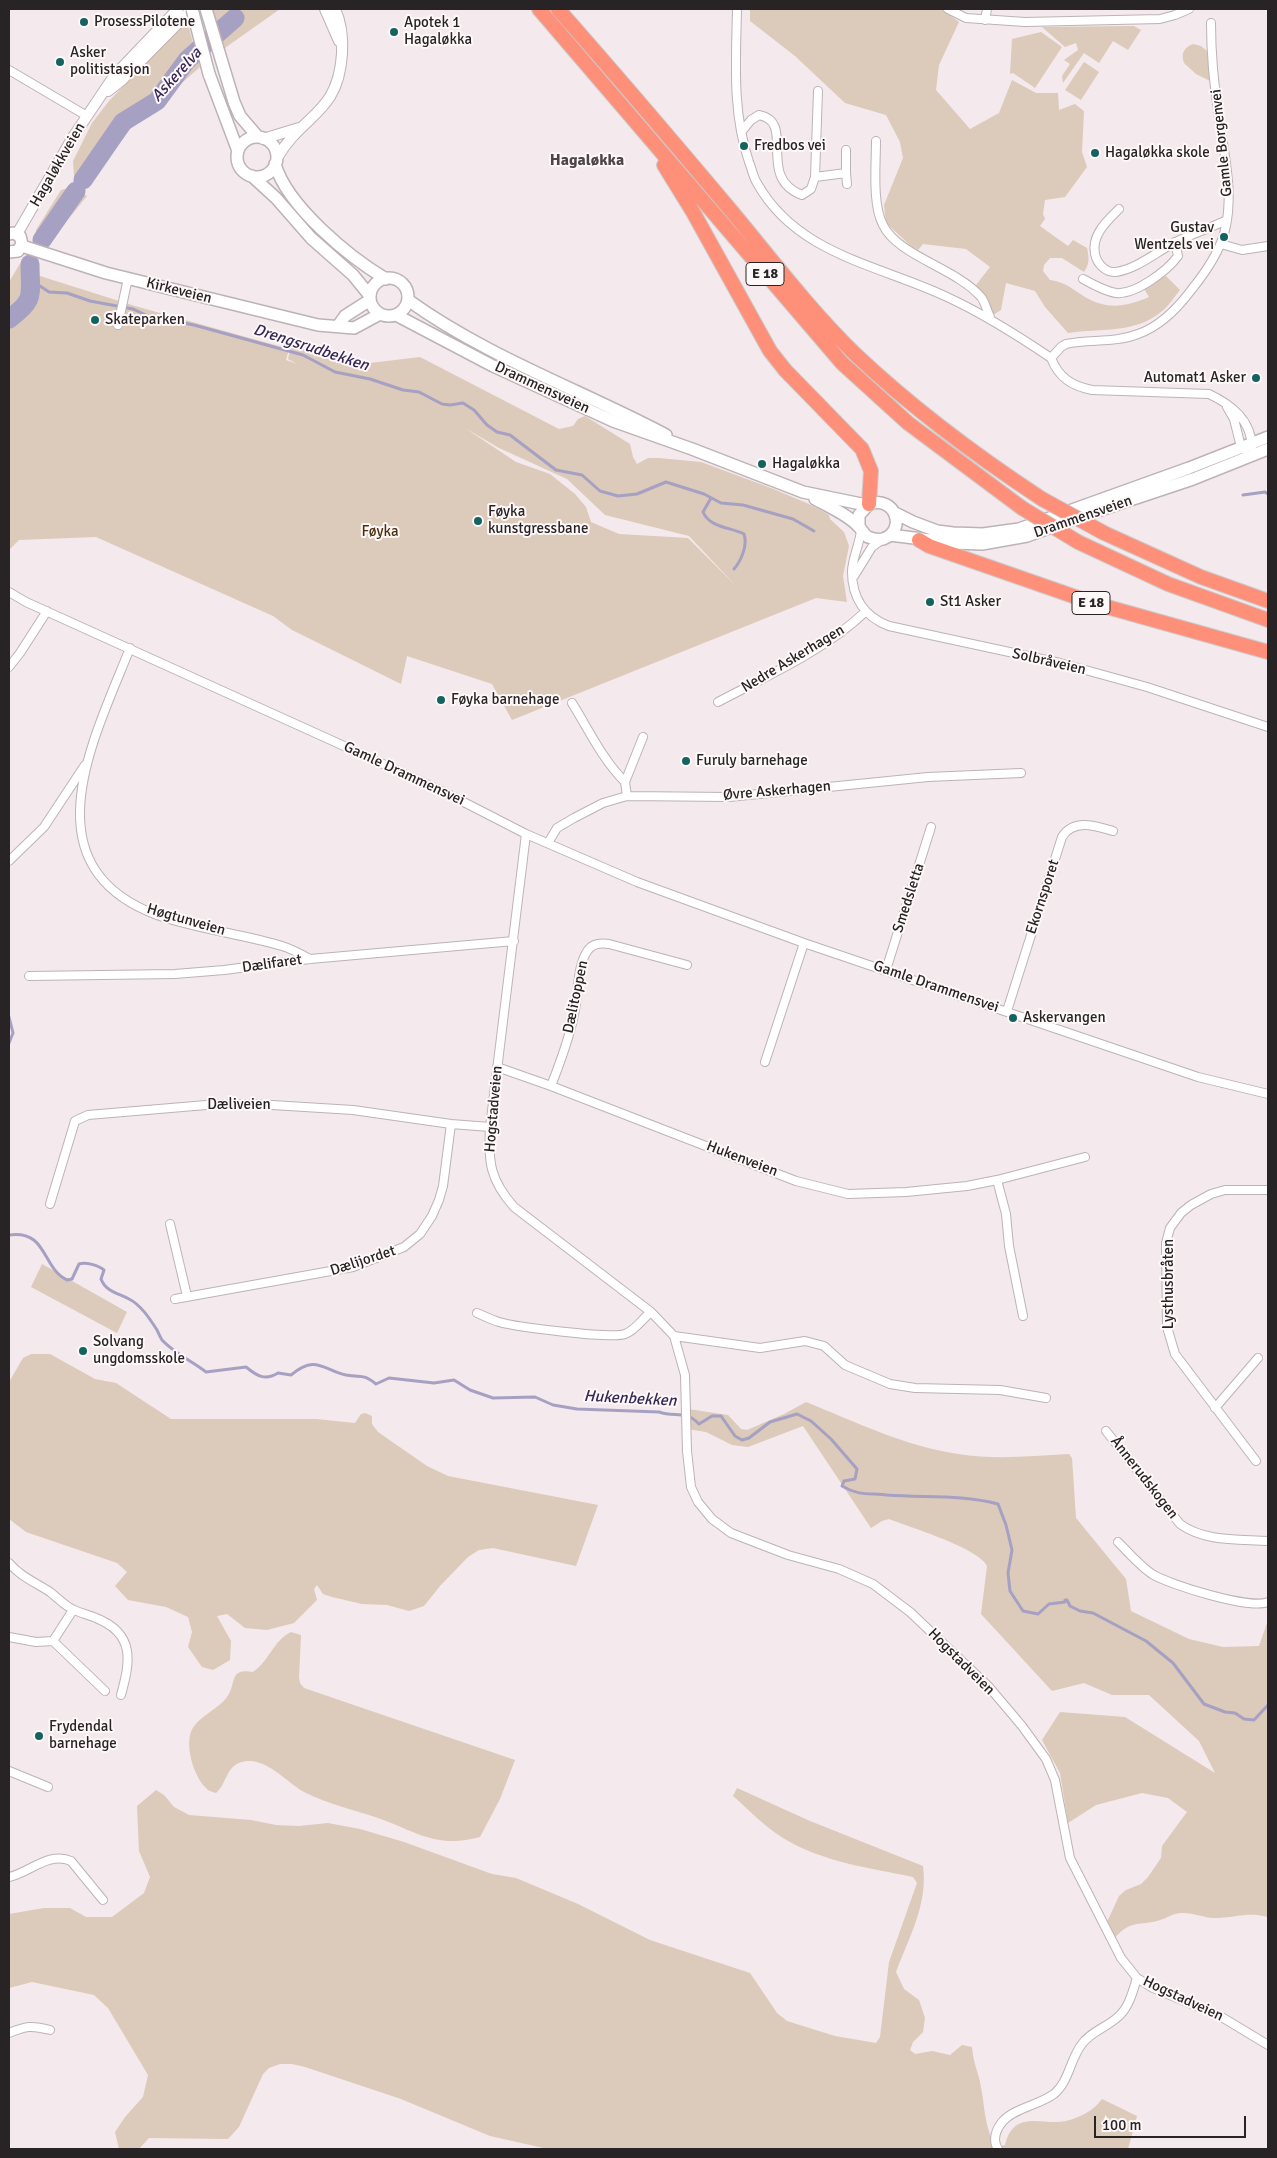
<!DOCTYPE html>
<html>
<head>
<meta charset="utf-8">
<style>
	body { margin:0 }
	#map { position:relative; width:1277px; height:2158px; overflow:hidden; background:#f4e9ec; font-family:Signika,sans-serif }
	canvas { display:block }
	.frame { position:absolute; inset:0; border:10px solid #282425; pointer-events:none }
	.scale { position:absolute; left:1094px; top:2116px; width:152px; height:22px; box-sizing:border-box; border:2px solid #282425; border-top:0; padding-left:6px; font-size:15px; line-height:18px; white-space:nowrap; color:#282425; -webkit-text-stroke:4px #fef8f9; paint-order:stroke }
</style>
</head>
<body>
<div id="map">
<canvas width="1277" height="2158"></canvas>
<div class="frame"></div>
<div class="scale">100 m</div>
</div>
<script>
const context = document.querySelector('canvas').getContext('2d');
context.lineJoin = 'round';
function fillPath(path, color) { context.fillStyle = color; context.fill(path, 'evenodd'); }
function strokePath(path, color, width, dash) { context.strokeStyle = color; context.lineWidth = width; context.lineCap = dash ? 'butt' : 'round'; context.setLineDash(dash || []); context.stroke(path); }
function write(font, color, halo, rows, align = 'center') {
  context.font = font + ' Signika,sans-serif'; context.lineWidth = 4; context.setLineDash([]); context.textBaseline = 'middle'; context.strokeStyle = halo; context.fillStyle = color; for (const [text, x, y, turn = 0] of rows) {
    context.save(); context.translate(x, y); context.rotate((+turn || 0) * Math.PI / 180); context.textAlign = isNaN(turn) ? turn : align; if (halo) context.strokeText(text, 0, 0); context.fillText(text, 0, 0); context.restore();
  }
}
fillPath(new Path2D(`
	M210,9H280L222,50Z
	M750,9H942L959,22L939,65L936,90L970,129L999,113L1012,80L1036,93H1058L1059,110L1075,104L1084,111L1082,152L1087,167L1065,197L1045,200L1043,214L1045,219L1040,226L1068,246L1073,240L1087,248C1089,258 1090,263 1084,272L1062,258H1050L1044,265L1043,271L1050,280C1066,282 1072,289 1085,297C1107,310 1126,307 1149,297L1143,287L1166,276L1180,290C1174,297 1169,306 1162,311C1136,334 1100,328 1068,333L1045,307L1035,291L1006,283L1001,310L990,317L976,285L990,267L966,249L923,244L918,250L911,246L886,223L884,205L903,158L900,142L886,115L845,103L795,56L750,21Z
	M187,21L200,67L131,128L111,154L89,186L74,176L73,161L92,123L109,101Z
	M1134,26L1141,30L1128,50L1113,41L1099,63L1084,53L1063,83L1062,76L1070,64L1064,60L1078,50L1076,43L1065,47L1042,27Z
	M1041,32L1062,47L1035,88L1013,73L1010,74L1012,39Z
	M1193,44L1201,46L1207,51L1210,81L1196,74L1184,63C1181,54 1183,48 1193,44Z
	M1084,62L1099,72L1081,100L1065,90Z
	M72,187L87,196L49,243L36,236V230L61,190Z
	M21,262L29,290L13,314L40,276L135,306L289,349L286,360L297,364L288,359L292,342L370,363L420,357L559,429L573,426L578,419L585,416L630,444L633,457L637,464L648,458H659L701,462L771,488L809,504L829,515L830,519L844,532L849,546L843,576L847,602L816,598L512,720L492,684L407,656L401,684L292,630L273,616L96,537L19,540L9,550V282ZM465,428L499,448L567,479L605,515L689,536L737,587L688,538L619,534L591,522L586,507L575,494L550,474L516,462Z
	M42,1264L127,1312L117,1333L31,1287Z
	M31,1354H50L95,1379L116,1383L171,1419H316L355,1423L361,1414L365,1413L372,1416V1424L378,1432L427,1466L448,1476L598,1505L576,1566L493,1548L479,1550L468,1557L440,1586L424,1606L409,1611L387,1605L362,1604L332,1597L323,1594L317,1585L314,1589L317,1600L294,1623L267,1630L245,1628L227,1614L217,1616L231,1641L230,1660L213,1670L202,1667L188,1647L192,1632L188,1617L166,1607L128,1600L115,1586L127,1572L117,1563L26,1532L9,1519V1382L23,1358Z
	M806,1402C856,1422 904,1446 958,1454C995,1460 1032,1456 1069,1454L1072,1458L1076,1518L1126,1579L1131,1611L1189,1639L1223,1647L1259,1646L1268,1620V1917C1248,1912 1238,1917 1219,1918C1206,1919 1193,1912 1181,1913C1174,1913 1169,1917 1163,1919C1143,1927 1131,1918 1115,1938L1107,1922L1119,1896L1126,1890L1141,1884L1148,1877L1161,1858L1162,1846L1187,1812L1168,1798L1142,1793L1096,1805L1068,1823L1060,1773L1042,1740L1060,1712L1125,1717L1215,1773L1199,1741L1149,1695H1112L1084,1683L1052,1691L981,1614L987,1566C979,1548 909,1527 889,1519L882,1521L871,1528L803,1426L748,1447L732,1445L706,1432L687,1429L688,1409L728,1415L741,1429L747,1430L784,1414Z
	M291,1632L301,1635L299,1678L300,1683L304,1688L515,1760L500,1799L480,1837C437,1849 417,1832 378,1818C354,1810 329,1804 306,1793C286,1783 264,1753 239,1763C226,1768 226,1785 216,1793C213,1792 208,1791 206,1788C193,1776 182,1739 195,1725C204,1714 219,1708 227,1697C237,1684 228,1668 253,1672C269,1661 274,1640 291,1632Z
	M737,1788L810,1821L923,1866C928,1905 909,1937 896,1972L904,1989L919,2000L925,2018L923,2032L913,2042L910,2050L915,2054L932,2051L950,2055L962,2045L972,2047C973,2061 977,2069 980,2082C985,2106 984,2126 996,2148L1005,2145C1014,2108 1043,2126 1066,2121C1081,2117 1093,2111 1102,2099L1137,2116L1128,2149H548L490,2136L401,2099L305,2067L292,2064H280L269,2068L263,2074L239,2127L228,2139L149,2138L139,2149H119L115,2132L125,2117L143,2097L148,2075L108,2008L94,1995L32,1982L9,1988V1914L44,1908H70L86,1917H112L144,1893L150,1877L139,1851L137,1806L156,1790L164,1795L174,1807L189,1815L251,1820L276,1825L299,1826L328,1823L360,1829L404,1842L492,1874L516,1878L578,1904L650,1940L750,1973L777,2013L787,2021L835,2036L876,2043L880,2037L889,1962L917,1883L913,1877C870,1868 822,1862 783,1838C765,1827 749,1810 733,1796Z`), '#dccaba');
strokePath(new Path2D(`
	M30,285L40,286L49,292L67,293L90,301L133,309L148,316L194,325L303,355L335,372L370,379L403,390L419,392L442,404L450,405L463,403L474,410L487,425L497,432L510,435L556,470L582,475L600,491L618,496L637,494L666,482L704,494L721,503L743,505L793,519L814,531
	M1243,495L1265,492L1268,494
	M711,498L703,512C710,528 730,527 744,534C748,545 741,561 734,569
	M9,1017L13,1033L9,1043
	M9,1235C48,1230 41,1267 67,1280L72,1279L79,1264C86,1262 98,1265 104,1270L101,1279C106,1292 118,1293 129,1299C141,1305 150,1319 157,1330C159,1334 160,1337 162,1340C175,1354 192,1361 206,1372L246,1367C257,1376 265,1381 278,1373L291,1375C316,1354 323,1370 346,1375C362,1378 362,1373 376,1384L389,1378L434,1383L454,1380L470,1390L493,1398L535,1397L553,1405L577,1409L659,1412C675,1418 685,1409 699,1424L712,1416H721L735,1436L742,1440L749,1438L770,1422L797,1414L811,1421L831,1439L857,1469L855,1479L844,1481L842,1486C858,1496 870,1493 887,1495C923,1498 962,1494 998,1504L1006,1525L1012,1550L1008,1573L1010,1591L1023,1611L1038,1614L1049,1604L1065,1602V1600H1067L1070,1606L1080,1611L1093,1613L1146,1641L1173,1663L1204,1704L1225,1712L1235,1713L1244,1719L1254,1720L1268,1705`), '#a6a1c3', 3);
strokePath(new Path2D(`
	M83,180L123,122L157,101L187,60L235,18
	M42,240L76,191
	M9,319C36,299 30,296 30,264`), '#a6a1c3', 19);
const minor = new Path2D(`
	M737,9C736,61 732,112 749,162C752,169 753,177 757,183C797,255 880,265 947,297C984,314 1017,335 1051,358
	M948,9L966,18L1025,22L1160,19L1175,15L1189,9
	M985,20L987,9
	M1211,23C1211,54 1214,86 1219,117C1224,155 1235,196 1224,234C1218,254 1205,273 1192,289C1178,308 1161,326 1138,334C1115,343 1090,339 1066,344L1061,347L1051,358C1059,378 1072,386 1092,390L1209,394C1232,405 1251,420 1252,447
	M9,70L87,116
	M742,131L751,120L759,115C797,122 755,177 802,195L811,189L815,177L818,91
	M876,141C876,165 872,204 883,225C898,256 956,268 981,297C985,302 987,311 990,317
	M846,173L847,184
	M815,177L846,173V150
	M1119,209C1107,221 1091,235 1095,254C1097,264 1106,273 1116,272C1137,269 1156,252 1174,243C1191,234 1210,228 1227,220
	M1221,244L1242,250L1268,246
	M1083,279C1094,285 1104,291 1116,293C1135,295 1167,271 1178,256L1175,242
	M118,325L128,278
	M1227,407L1234,419L1241,447L1245,450
	M861,530C860,544 852,558 852,572C852,598 865,617 889,626L1060,663L1147,687L1268,727
	M854,576L872,547L883,539
	M9,592L26,602L344,746L450,795L526,834L637,882L804,943L1198,1077L1268,1094
	M130,648C94,739 26,866 157,915C197,929 242,934 282,946C292,949 301,954 310,959
	M9,667L20,653L47,611
	M718,702C767,676 825,650 865,612
	M572,703C589,730 602,759 625,782
	M627,796L625,782L643,737
	M526,834L490,1127C488,1162 490,1180 514,1207L651,1312L674,1336L685,1375L687,1451L691,1487L698,1502L712,1519L731,1533L788,1555L839,1569L873,1584L910,1612L989,1687L1022,1726L1046,1759L1055,1780L1070,1858L1121,1958L1137,1978L1153,1988L1220,2016L1268,2045
	M548,843L557,828L574,818L603,803L627,796L729,797L928,777L1021,773
	M9,861L44,827L85,765
	M886,970L931,827
	M29,976L175,974L224,970L310,959L514,941
	M1007,1011L1062,837C1074,818 1096,826 1113,831
	M765,1062L804,943
	M497,1067L551,1086L796,1181L848,1194L906,1192L967,1186L997,1180L1085,1157
	M551,1086C560,1063 569,1039 574,1015C578,997 577,964 588,950C593,943 601,943 609,944L687,965
	M997,1180L1006,1214L1009,1246L1023,1316
	M50,1204L75,1121L88,1115L218,1104H256L353,1110L451,1124L490,1127
	M170,1224L187,1296
	M175,1299L353,1267L404,1247L420,1234L432,1216L439,1200L443,1186L451,1124
	M477,1313C484,1316 492,1320 499,1322C516,1327 611,1339 625,1334C636,1330 642,1319 651,1312
	M674,1336L760,1348L805,1341L824,1346L845,1365L890,1384L915,1388L1000,1390L1046,1398
	M1215,1408L1258,1358
	M1106,1431L1180,1524C1205,1542 1238,1539 1268,1541
	M1256,1461L1175,1354L1167,1327L1166,1243L1170,1228L1181,1213L1191,1205L1211,1194L1225,1190H1268
	M1118,1542C1129,1553 1140,1566 1152,1574C1170,1585 1251,1610 1268,1602
	M9,1563C21,1577 35,1582 50,1592C58,1598 65,1606 74,1610C81,1613 89,1615 96,1618C136,1634 130,1662 121,1695
	M9,1637L36,1642L53,1641L73,1610
	M53,1641L105,1691
	M9,1771L48,1787
	M9,1877C29,1873 49,1851 71,1861L103,1900
	M9,2033C26,2026 31,2025 50,2030
	M998,2149C992,2140 996,2129 1003,2121C1015,2108 1039,2105 1054,2094C1069,2082 1070,2059 1082,2044C1091,2031 1108,2027 1119,2016C1129,2007 1133,1991 1137,1978`);
const tertiary = new Path2D(`
	M325,9L339,41
	M108,91L122,80L192,9
	M263,139L299,128
	M277,158C303,113 338,115 342,54C343,38 342,24 335,9
	M17,234L73,137L114,76L178,9`);
const secondary = new Path2D(`
	M206,9L234,102L240,116L258,137
	M209,74L238,151
	M237 157a20 20 0 1 1 40 0a20 20 0 1 1-40 0Z
	M275,164C287,206 349,257 386,279
	M252,176L276,198L311,238L353,275L370,296
	M9,234L13,233L20,236L22,244L18,251L9,252
	M22,246L106,273L318,325L354,328L380,314
	M370 297a19 19 0 1 1 38 0a19 19 0 1 1-38 0Z
	M408,300C487,357 581,390 666,435
	M396,315L493,366L613,421L692,449L803,492L866,505
	M338,326L345,316L370,300
	M815,499C829,507 847,514 858,526C862,529 863,534 868,537C873,539 878,540 883,539C907,531 896,495 869,504L859,515V526
	M895,513L913,522L937,531L953,533L983,534L1019,529L1189,468L1268,437
	M890,535L954,543L982,544L1027,536L1088,514L1193,479L1268,449`);
const motorway = new Path2D(`
	M539,9L842,363L908,423L1022,508
	M558,9C617,76 675,144 733,213C772,260 810,310 854,353C912,408 975,455 1042,499
	M664,165L693,212L770,351L785,370L862,449L871,471L869,504
	M1104,533L1201,577L1268,601
	M919,540L929,546L1093,603L1268,652
	M1078,542L1168,584L1268,620`);
strokePath(minor, '#bdb3b6', 10);
strokePath(tertiary, '#bdb3b6', 12);
strokePath(secondary, '#bdb3b6', 14);
strokePath(motorway, '#cbcacb', 16);
strokePath(minor, '#fff', 8);
strokePath(tertiary, '#fff', 10);
strokePath(secondary, '#fff', 11);
strokePath(motorway, '#fe907a', 14);
const secondaryBridge = new Path2D(`
	M192,9L209,74`);
const motorwayBridge = new Path2D(`
	M1042,499L1104,533
	M1022,508L1078,542`);
strokePath(secondaryBridge, '#bdb3b6', 14, []);
strokePath(motorwayBridge, '#cbcacb', 16, []);
strokePath(secondaryBridge, '#fff', 11);
strokePath(motorwayBridge, '#fe907a', 14);
for (const [x, y, r, color] of [
	[84,22,5,"#136360"],
	[394,32,5,"#136360"],
	[60,62,5,"#136360"],
	[744,146,5,"#136360"],
	[1095,153,5,"#136360"],
	[1224,237,5,"#136360"],
	[95,320,5,"#136360"],
	[1256,378,5,"#136360"],
	[762,464,5,"#136360"],
	[478,521,5,"#136360"],
	[930,602,5,"#136360"],
	[441,700,5,"#136360"],
	[686,761,5,"#136360"],
	[1013,1018,5,"#136360"],
	[83,1351,5,"#136360"],
	[39,1736,5,"#136360"]
]) { const dot = new Path2D(); dot.arc(x, y, r, 0, 2 * Math.PI); context.fillStyle = color; context.fill(dot); strokePath(dot, '#fef8f9', 2); }
for (const [x, y, w] of [
	[765,274,38],
	[1091,603,38]
]) { const box = new Path2D(); box.roundRect(x - w / 2, y - 11.5, w, 23, 4); context.fillStyle = '#fef8f9'; context.fill(box); strokePath(box, '#282425', 1); }
write('bold 14px', '#282425', null, [
	["E 18",765,274],
	["E 18",1091,603]
]);
write('15px', '#282425', '#fef8f9', [
	["ProsessPilotene",94,22],
	["Apotek 1",404,23],
	["Hagaløkka",404,40],
	["Asker",70,53],
	["politistasjon",70,70],
	["Fredbos vei",754,146],
	["Hagaløkka skole",1105,153],
	["Gustav",1214,228,"right"],
	["Wentzels vei",1214,245,"right"],
	["Skateparken",105,320],
	["Automat1 Asker",1246,378,"right"],
	["Hagaløkka",772,464],
	["Føyka",488,512],
	["kunstgressbane",488,529],
	["St1 Asker",940,602],
	["Føyka barnehage",451,700],
	["Furuly barnehage",696,761],
	["Askervangen",1023,1018],
	["Solvang",93,1342],
	["ungdomsskole",93,1359],
	["Frydendal",49,1727],
	["barnehage",49,1744]
], 'left');
write('15px', '#282425', '#fef8f9', [
	["Gamle Borgenvei",1222,143,-96],
	["Hagaløkkveien",58,165,-60],
	["Kirkeveien",179,291,14],
	["Drammensveien",542,388,25],
	["Drammensveien",1083,517,-19],
	["Nedre Askerhagen",793,659,-31],
	["Solbråveien",1049,662,13],
	["Gamle Drammensvei",404,774,25],
	["Øvre Askerhagen",777,791,-5],
	["Ekornsporet",1043,897,-72],
	["Smedsletta",909,898,-72],
	["Høgtunveien",186,920,16],
	["Dælifaret",272,964,-8],
	["Gamle Drammensvei",936,987,19],
	["Dælitoppen",576,997,-78],
	["Dæliveien",239,1105],
	["Hogstadveien",494,1109,-85],
	["Hukenveien",742,1159,21],
	["Dælijordet",363,1261,-18],
	["Lysthusbråten",1169,1284,-90],
	["Ånnerudskogen",1144,1478,52],
	["Hogstadveien",961,1662,45],
	["Hogstadveien",1183,1999,25]
]);
write('15px', '#4d2f0f', '#fef8f9', [
	["Føyka",380,532]
]);
write('italic 16px', '#342956', '#fef8f9', [
	["Askerelva",177,75,-48],
	["Drengsrudbekken",311,348,18],
	["Hukenbekken",630,1399,3]
]);
write('bold 16px', '#4d4547', '#fef8f9', [
	["Hagaløkka",587,161]
]);
</script>
</body>
</html>
